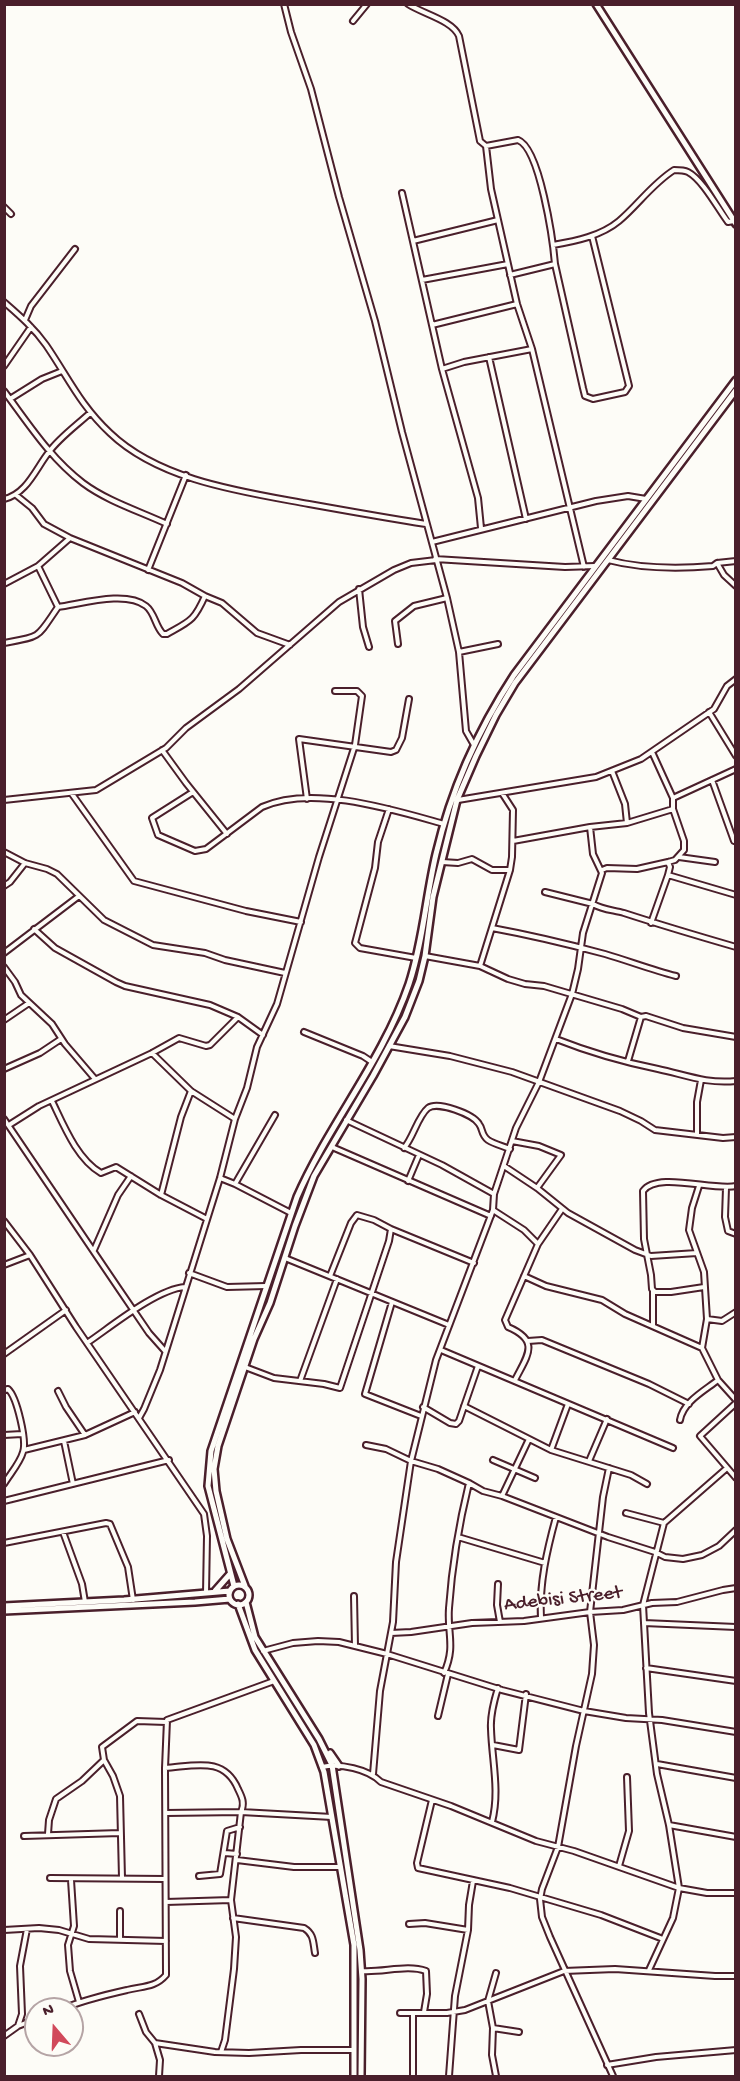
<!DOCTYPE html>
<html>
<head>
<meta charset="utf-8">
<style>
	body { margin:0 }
	#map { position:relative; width:740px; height:2081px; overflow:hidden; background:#fdfcf7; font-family:"Gochi Hand",sans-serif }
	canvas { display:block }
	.frame { position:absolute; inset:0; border:6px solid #4a1f2b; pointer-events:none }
	.north { position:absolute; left:24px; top:1997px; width:60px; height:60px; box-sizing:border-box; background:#fdfcf7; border:2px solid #b5a4a5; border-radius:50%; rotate:341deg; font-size:16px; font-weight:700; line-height:24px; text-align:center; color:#4a1f2b }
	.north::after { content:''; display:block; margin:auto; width:21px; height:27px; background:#d1495b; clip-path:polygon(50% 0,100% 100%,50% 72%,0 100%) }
</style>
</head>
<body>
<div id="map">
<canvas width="740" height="2081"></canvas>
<div class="frame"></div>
<div class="north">N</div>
</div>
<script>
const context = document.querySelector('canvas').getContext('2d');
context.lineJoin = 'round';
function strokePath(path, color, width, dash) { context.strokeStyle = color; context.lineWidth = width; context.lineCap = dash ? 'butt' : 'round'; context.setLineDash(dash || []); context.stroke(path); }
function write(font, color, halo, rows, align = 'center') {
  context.font = font + ' "Gochi Hand",sans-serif'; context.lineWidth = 4.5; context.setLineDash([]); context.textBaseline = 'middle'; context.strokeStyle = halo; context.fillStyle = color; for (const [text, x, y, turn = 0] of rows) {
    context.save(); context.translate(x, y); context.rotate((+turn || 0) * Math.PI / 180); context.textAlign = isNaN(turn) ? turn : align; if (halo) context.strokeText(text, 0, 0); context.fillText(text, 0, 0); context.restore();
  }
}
const minor = new Path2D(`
	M284,4L291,32L311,89L339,197L375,321L402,432L447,598L459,652L466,731L474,745
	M408,4C423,14 452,20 459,36L480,141L486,146L491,189L517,304L532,349L584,567
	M353,21L367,4
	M486,146L518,140C540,148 553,241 555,264L583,388L585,396L593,399L625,392L629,386L592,236
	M402,193L442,369L478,498L481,528
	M4,207L11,214
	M413,241L498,220
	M553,245C576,241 601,236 619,221C638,205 652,184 674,170C678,170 684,170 688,172C703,180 718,209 728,222L734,221
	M510,275L555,264
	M422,280L508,264
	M4,302C20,316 34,328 46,345C68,377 80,405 110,433C160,481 244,492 309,504C348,511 387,518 426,524
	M25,320L31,306L75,249
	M432,325L517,304
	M489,357L526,519
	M4,366L31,327
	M442,369L464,362L532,349
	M4,391C28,423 50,458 83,483C107,501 139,511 167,524
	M10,399L42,379L62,371
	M16,495L32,508L44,524L70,538L182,583L205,596
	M4,499C27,494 36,468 49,452C59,438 77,425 90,413
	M432,542L596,501L628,496L646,499
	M608,560C642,569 677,569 713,566L717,563L736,561
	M717,563L724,575L736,586
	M38,566L58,607
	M148,570L186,475
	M4,584L38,566L70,538
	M359,589L363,627L369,647
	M4,643C42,636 36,639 58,607C81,604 126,590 146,606C155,613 155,626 163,634H167C190,621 194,621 205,596L222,603L257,633L290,645
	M398,644L395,621L414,606L447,598
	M459,652L498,644
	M709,712L736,756
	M162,750L186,783L227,834
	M612,771L625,804L627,823
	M712,780L734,841
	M193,792L152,818L158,835L195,851L206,849L262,807C312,784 394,810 444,824
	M72,794L134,881L246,911L301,922
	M673,798L736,769
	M307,799L299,739L391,752L396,750L402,738L409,699
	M4,800L96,790L166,748L186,728L239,689L339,602L394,570L411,563L436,560L435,559L565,567L595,566
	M458,800L596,777L641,759L714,709L727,686L736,679
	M389,809L378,842L375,868L355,943L360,948L416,958
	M513,841L590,827L627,823L673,809
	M4,852L25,863L47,869L57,874L104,920L153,945L205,953L225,960L285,973
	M679,857L715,862
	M442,862L458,863L472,859L492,870H510
	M602,870L607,868L637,869L668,862L675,860L684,850V841L673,809V798L652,752
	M668,875L736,895
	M4,886L10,882L25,863
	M545,892L593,904C603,910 614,910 624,913C661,925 698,936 736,947
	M651,923L668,875L670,867L668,862
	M492,928C530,935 568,944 605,954C629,961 652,970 676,976
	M34,929L55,948L116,982L125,986L210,1005L238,1017L263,1035
	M4,953L79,896
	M425,956L480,966L508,979L525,984L544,986L622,1009L641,1017L646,1016L683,1028L736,1037
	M480,966L510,870L512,857L513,810L502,793
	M4,967L15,982L21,995L52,1024L65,1044L95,1079
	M4,1020L29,1003
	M304,1032L363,1056L372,1062
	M556,1039C589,1052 623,1062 658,1069C686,1075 706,1084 736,1081
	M389,1046L450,1056L512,1072L620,1111L641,1121L655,1130L723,1138L736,1137
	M152,1053L191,1091L235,1119
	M628,1061L641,1017
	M4,1069L40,1053L61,1039
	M52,1101C64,1126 77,1159 101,1173L116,1167L161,1195L207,1219
	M4,1119L119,1289L149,1333L165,1351
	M346,1120L442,1165L494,1194
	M9,1125L39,1106L152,1053L179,1038L206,1046L210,1045L238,1017
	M697,1135V1102L701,1080
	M512,1141L539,1146L561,1155L537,1188
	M332,1147L491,1216
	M404,1148C413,1138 418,1116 428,1108C438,1101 473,1114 479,1124C483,1129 481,1135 488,1140C494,1144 503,1146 510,1149
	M504,1166L537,1188L568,1213L635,1250L651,1256L697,1253
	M220,1178L235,1184L291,1213
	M408,1181L419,1155
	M235,1184L275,1115
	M699,1186L692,1208L689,1230L704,1272L707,1319L702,1348L718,1380L736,1400
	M726,1188L725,1217L728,1231L736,1234
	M161,1195L181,1117L191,1091
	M493,1210L524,1230L538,1244L505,1320L508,1327C541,1341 527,1356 515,1380
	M4,1221L30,1255L76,1327L204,1514L207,1536L206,1593
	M538,1244L562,1209
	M94,1250L118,1195L131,1176
	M285,1258L449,1325
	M4,1265L30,1255
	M189,1273L227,1287L266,1286
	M330,1276L351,1223L357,1215L374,1220L391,1229L474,1263
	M524,1276L546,1286L602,1300L625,1314L702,1348
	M704,1287L671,1292H655L652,1289L651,1275L644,1239L643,1191C657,1171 713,1191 736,1186
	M392,1302L365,1394L421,1416
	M707,1319L722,1321L736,1312
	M653,1325V1291
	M528,1341L542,1340L649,1384L689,1404
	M87,1343C112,1326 157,1289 185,1287
	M441,1350L673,1448
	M4,1354L66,1310
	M245,1367L274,1378L324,1384L340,1388L389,1241L391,1229
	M300,1381L337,1279
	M4,1390L8,1389C17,1397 27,1441 23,1452C20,1463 10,1474 4,1484
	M58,1391L66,1407L85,1435
	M736,1403L700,1436L736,1478
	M464,1406L551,1450L631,1475L647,1484
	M423,1407L450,1423L456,1424L459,1421L478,1366
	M139,1418L144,1409L160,1370L220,1178L235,1119L247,1088L257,1047L277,1004L319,857L355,745L362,696L357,691H335
	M680,1420C683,1402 704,1391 718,1380
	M4,1435L22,1434
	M64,1441L73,1484
	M366,1445L386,1449L411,1461L438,1469L469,1483L483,1491L502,1496L608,1537L655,1552L665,1557L683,1559L702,1555L719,1546L736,1530
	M24,1450L85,1435L135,1412
	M551,1450L568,1404
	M493,1460L535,1478
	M589,1461L607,1419
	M609,1468L603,1497L590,1612L594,1645L592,1674L576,1746L558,1847L542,1889L540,1899L542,1917L550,1937L613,2076
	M502,1496L529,1439
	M4,1501L169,1460
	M626,1513L664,1523
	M63,1532L82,1584L85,1602
	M458,1537L545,1563
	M4,1543L106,1523L110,1524L128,1567L133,1600
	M498,1584L497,1605L500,1622
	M354,1596L355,1646
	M541,1618C539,1584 547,1550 556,1517
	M644,1623L736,1627
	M391,1633L411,1632L472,1623L524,1621L590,1612L623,1610L652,1603L677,1602L723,1590L736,1588
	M263,1651L293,1643L318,1641L339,1642L387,1654L502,1690L584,1711L626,1718L662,1720L736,1732
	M646,1668L736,1681
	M444,1673C456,1646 447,1634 449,1608C452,1566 459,1524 469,1483
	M438,1716L448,1674
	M493,1745L519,1750L526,1694
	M657,1764L736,1778
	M322,1767C340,1763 368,1769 381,1782L451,1806L536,1841L574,1851L679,1888L707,1893H736
	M165,1768C195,1766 224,1756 238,1789C242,1797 245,1803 241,1812L231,1900L236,1937L234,1969L225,2040L221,2052
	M373,1774L380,1691L393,1622L396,1562L411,1461L436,1360L493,1210L494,1194L516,1128L539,1082L572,994L578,969L583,933L602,873L593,854L590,827
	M432,1800L417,1863L418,1868L510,1888L601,1915L663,1939
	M166,1813L241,1812L332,1817
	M492,1822C500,1791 492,1761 491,1729C490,1715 494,1701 498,1688
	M669,1825L736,1837
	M48,1834L49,1820L56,1799L82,1781L104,1760
	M24,1836L120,1833
	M225,1853L237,1854
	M237,1860L294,1867H340
	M619,1866L629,1831L627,1777
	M199,1876L220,1874L227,1831L240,1827
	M50,1878L165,1879
	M122,1878L120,1796L113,1776L104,1760L102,1747L137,1721L166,1722
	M71,1880L74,1926L68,1945L70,1971L79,2002
	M166,1902L231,1900
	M120,1911V1940
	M233,1918L304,1928C314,1934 313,1942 315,1953
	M409,1924L425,1923L468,1930
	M4,1930L39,1928L59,1930L89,1939L166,1941
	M649,1970L673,1918L679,1888L669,1825L657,1774L649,1713L643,1605L664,1523L727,1468
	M361,1971C382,1973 407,1964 426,1971L427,1994L424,2012
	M62,2009C83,2000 105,1995 127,1990C142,1986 155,1988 166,1975L165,1768L167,1720L274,1681
	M400,2013H447L465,2010L564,1971L615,1969L715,1976H736
	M139,2014L146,2032L155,2043L160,2060L159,2076
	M18,2026L22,2014L20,1966L27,1929
	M493,2028L519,2032
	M4,2036L18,2026L36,2019
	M155,2043L215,2052L249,2053L301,2050H354
	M607,2065L656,2057L736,2050
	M413,2076V2013
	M449,2076L455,1996L468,1930L469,1905L473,1881
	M496,2076L492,2055L493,2028L488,2001L496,1973`);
const major = new Path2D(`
	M596,4L736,224
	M229 1595a10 10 0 1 1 20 0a10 10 0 1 1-20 0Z
	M234,1586L208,1486L211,1451L297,1197C329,1124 383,1060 409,984C423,942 426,896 436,854C451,790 478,730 514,675L736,380
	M245,1586L227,1539L216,1491L214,1469L218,1446L254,1339L270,1303L295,1226L314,1176L373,1076L405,1017L419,981L425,956L433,897L457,800L476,756L496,715L515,683L736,390
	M215,1591L230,1574
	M246,1602L255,1637L319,1739L332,1765L360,1950L362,1979L361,2076
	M238,1604L255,1650L314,1745L324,1772L354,1945V2076
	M4,1606L124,1600L230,1591
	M4,1611L195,1602L230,1599
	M330,1753L339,1766`);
strokePath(minor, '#4a1f2b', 8);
strokePath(major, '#4a1f2b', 10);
strokePath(minor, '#fdfcf7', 4);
strokePath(major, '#fdfcf7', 5);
write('20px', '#4a1f2b', '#fdfcf7', [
	["Adebisi Street",563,1600,-6]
]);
</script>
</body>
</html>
